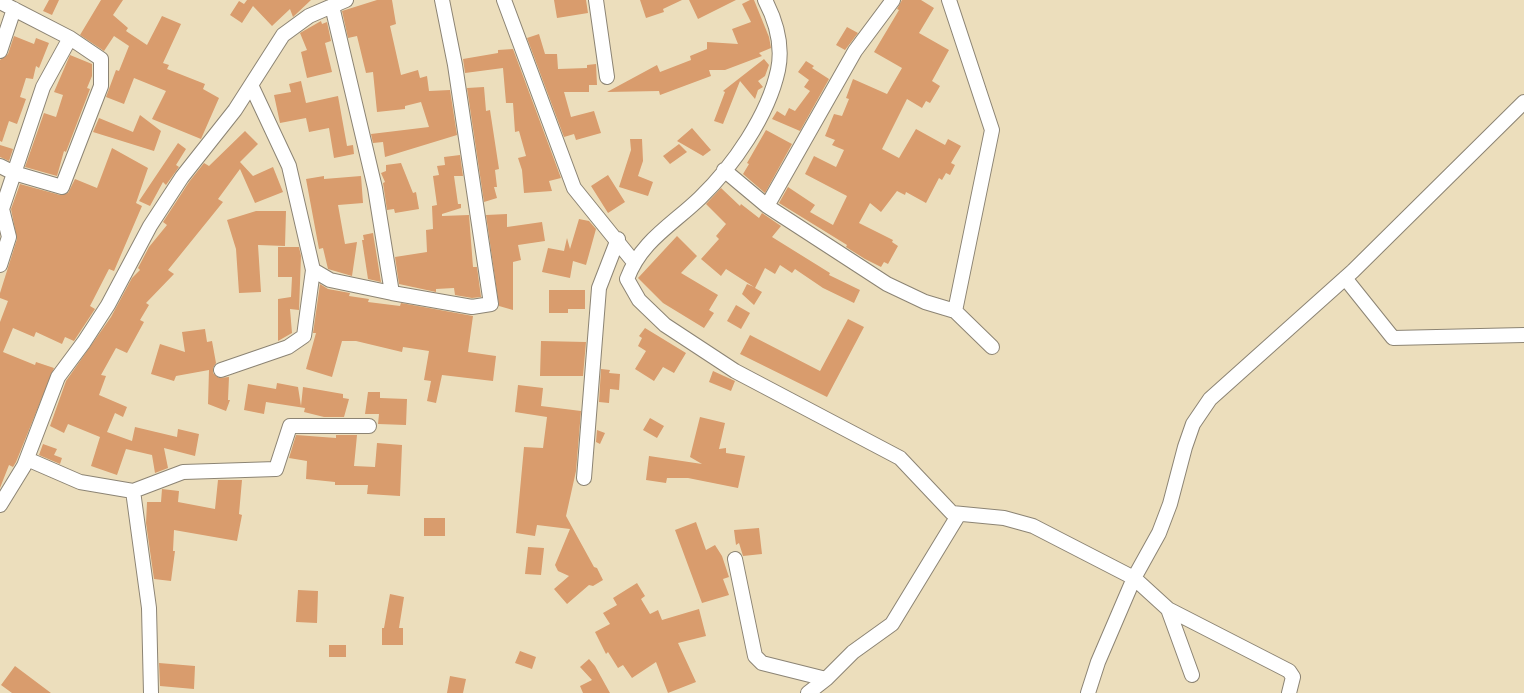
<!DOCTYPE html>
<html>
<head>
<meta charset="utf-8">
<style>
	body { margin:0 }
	canvas { display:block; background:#ecdebc }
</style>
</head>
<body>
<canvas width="1524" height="693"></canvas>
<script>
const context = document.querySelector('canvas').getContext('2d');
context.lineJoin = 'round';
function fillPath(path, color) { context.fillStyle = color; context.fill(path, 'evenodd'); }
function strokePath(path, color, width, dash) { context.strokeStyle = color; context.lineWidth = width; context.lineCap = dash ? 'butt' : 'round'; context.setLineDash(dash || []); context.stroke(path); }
fillPath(new Path2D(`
	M49,0H59L52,15L43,11Z
	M101,0H123L113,15L128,28L126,31L147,45L162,16L181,24L163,63L169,65L167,69L205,84L203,89L219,98L201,139L152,119L166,91L134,78L124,104L106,97L116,70L119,71L129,46L114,36L104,51L80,35Z
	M247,0H311L293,17L290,9L272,26L253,6L242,23L230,15L239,1L244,4Z
	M377,0H392L396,24L390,26L401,75L418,70L420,78L427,76L429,91L450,90L457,135L385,157L383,142L373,143L371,134L429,127L421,102L405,106V109L377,112L373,72L366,73L357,36L348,38L342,11Z
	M554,0H586L588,13L557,18Z
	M640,0H682L663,9L664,12L646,18Z
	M689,0H736L698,19Z
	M750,0H754L769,37L771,48L759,53L762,56L725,70H709L711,76L660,95L659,91L607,92L657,65L660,72L691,60L690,56L707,49V42L738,44L732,29L751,22L742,4Z
	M902,0H921L934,8L919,33L949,50L932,81L940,86L930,103L926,101L922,108L907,99L882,149L899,158L916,129L945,145L948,139L961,146L951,163L955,165L950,175L946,173L942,180L939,178L926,203L906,192L905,195L897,191L881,212L870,203L859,223L893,240L892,242L898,246L888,264L884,262L881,267L865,259L846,247L847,245L779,203L788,187L815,205L810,212L833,225L847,196L805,174L814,156L836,167L844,150L832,145L835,140L825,136L834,114L842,116L849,99L846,98L853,79L887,94L902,68L874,52L899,10L897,9Z
	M321,21L322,24L327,22L331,41L325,43L332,72L307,78L301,52L307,50L300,33Z
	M847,27L858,33L845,50L836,45Z
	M539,34L545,54H557L558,69L587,68V65L596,64L597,85H589V92H564L571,117L594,111L601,133L576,140L574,134L564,137L527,38Z
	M14,36L34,44L36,38L49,43L39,68L36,66L33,79L26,78L20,97L26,99L17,124L9,121L2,142L0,141V60L8,54Z
	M513,49L561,178L549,181L552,191L524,193L522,170L518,158L526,156L519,131L515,132L513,103H506L503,68L465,73L463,59L498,53V50Z
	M70,55L92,64V76L87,88L90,89L66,152L64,151L57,176L25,167L44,113L56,117L63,95L54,92Z
	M764,59L769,65L765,76L758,81L763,87L758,90L755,99L740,81L723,124L714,121L725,92L723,91Z
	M806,61L814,66L812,68L829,79L800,131L772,119L777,111L785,116L789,108L795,111L810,91L804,87L809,80L798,72Z
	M301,81L306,103L338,96L347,146L353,145L354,154L334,158L329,128L309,132L306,118L280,123L274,95L291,92L289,84Z
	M484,87L486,111L490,110L499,169L495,170L497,187H494L497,198L484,202L467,88Z
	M140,115L161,131L154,151L93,132L99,118L133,132Z
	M692,128L711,150L703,156L677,141Z
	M766,130L792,144L765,193L743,174L749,164L747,163Z
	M245,131L258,144L240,162L253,176L273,167L283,192L255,203L240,169L218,199L223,202L168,270L174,274L146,303L149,305L140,320L144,322L127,353L116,348L101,375L106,376L99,395L127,407L123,417L115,413L107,432L132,441L135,427L177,437L178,429L199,434L195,456L164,448L168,468L155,473L152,455L126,449L117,475L91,466L100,437L68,424L64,433L50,426L66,381L111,317L132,278L140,270L138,268L149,247L167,225L163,222L189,182L204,163L209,166Z
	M630,139H642L643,161L638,176L653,182L648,196L619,187L631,150Z
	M178,143L186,149L176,165L179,167L166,185L163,182L150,206L139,201Z
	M679,144L687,152L670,164L663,156Z
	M0,145L13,149L9,161L0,157Z
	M112,148L148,168L136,203L142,206L114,271L109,269L90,306L95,309L74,341L65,337L62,344L36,332L34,337L13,328L3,352L35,365L36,362L54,368L16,462L13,467L9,465L0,488V322L8,301L0,298V293L17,239L11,209L20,184L60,195L68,193L75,179L97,188Z
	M460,155L463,176H454L458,204H461V208L442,214V216L469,215L473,267H477L481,297L472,298L455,295L454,288L436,289V292L399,284L395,257L427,252L426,230L433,229L432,206L437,205L433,176L439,175L437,166L445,165L444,157Z
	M401,163L413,193L416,192L419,209L395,213L394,209L387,210L383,183L385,182L381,173L386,171V165Z
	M608,175L625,202L608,213L591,186Z
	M324,176V179L361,176L363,203L338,205L345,244L357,242L352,276L328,269L323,248L319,249L306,179Z
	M721,188L740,206L741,204L759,218L762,213L781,226L772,237L830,273L829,275L860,290L854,303L823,288L795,269L792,273L780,265L775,274L765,268L755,288L762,292L754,305L742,294L747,284L754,287L726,269L721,276L701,259L719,239L716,236L726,224L706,204Z
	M256,211H286L285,246L258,245L261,292L239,293L236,249L227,220Z
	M507,214V227L542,222L545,241L518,245L521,260L513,262V310L499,306L486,215Z
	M579,219L589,221L596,229L586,265L573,261L570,278L542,272L548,248L564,251L567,238L570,249Z
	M373,233L381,282L368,279L362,240H364L363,235Z
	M677,236L697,256L681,273L718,295L709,310L714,313L704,328L663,303L638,278Z
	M278,247H299L301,256L299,310L290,309L292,333L278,341V299L291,297L292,277H278Z
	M320,284L328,289L350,293L349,296L369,299L368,302L400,306L401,303L473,316L468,352L496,356L493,381L442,375L436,403L427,401L431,381L424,380L429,351L403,347L402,352L356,341H342L332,377L306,369L316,333H313Z
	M549,290H585V309H568V313H549Z
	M736,305L750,313L741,329L727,321Z
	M848,319L864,327L827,397L740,354L750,335L820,371Z
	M645,328L686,353L674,373L663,367L654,381L635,369L646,351L638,346L642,338L639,336Z
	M205,329L207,342L212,341L216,363L213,368V373L219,378L229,377L228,400H230L226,411L208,404L209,370L176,376L174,381L151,374L160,344L185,352L182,332Z
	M541,341L586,342L583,376H540Z
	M601,369L610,370L609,373L620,374L619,390L610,389L609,403L599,402Z
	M713,371L735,381L731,391L709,382Z
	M277,383L298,387L301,406L303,387L343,394V398L349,399L344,417H324L304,412L305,408L266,402L264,414L244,410L248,384L276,389Z
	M518,385L543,388L541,406L581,411L576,471L566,516L594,567L597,568L603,580L593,586L589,585L567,604L554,589L569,576L558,571L555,565L570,529L537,525L535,536L516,533L524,447L543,448L547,417L515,412Z
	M368,392H380V398L407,399L406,425L378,424L379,414H365Z
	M700,417L725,423L719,449L726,448V453L745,456L738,488L688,478H667L666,483L646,480L649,456L702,464L690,457Z
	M650,418L664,426L657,438L643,430Z
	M597,430L605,433L600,444L596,442Z
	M296,435L336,438V435H357L354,466L375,467L377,443L402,445L400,496L367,494L368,485H335V482L306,479L307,461L289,458Z
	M43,444L57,449L54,455L62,458L60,464L39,455Z
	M218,480H242L239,514L242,515L237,541L174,530L173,551H175L171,581L154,579L146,523L147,502H161L162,489L179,491L178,502L215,509Z
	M424,518H445V536H424Z
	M696,522L706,550L715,545L722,556L729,577L723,579L729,595L702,603L675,530Z
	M759,528L762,554L743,556L739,543L736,545L734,530Z
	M528,547L544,548L541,575L525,574Z
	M637,583L645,596L641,599L650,614L658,610L662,620L699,609L706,636L678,643L696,682L668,693L656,662L632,678L623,665L618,668L608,652L606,654L595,632L610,624L603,613L617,605L613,598Z
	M298,590L318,591L317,623L296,622Z
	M390,594L404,597L399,628H403V645H382V628H384Z
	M329,645H346V657H329Z
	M520,651L536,657L532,669L515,663Z
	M589,659L595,666L610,693H583L580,686L592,680L580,667Z
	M159,663L195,666L194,689L160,686Z
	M15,666L51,693H12L1,685Z
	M450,676L466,679L463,693H447Z`), '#d99c6d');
const minor = new Path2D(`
	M504,0L574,188L633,261
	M596,0L607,77
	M765,0C776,21 783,46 778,70C768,116 733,166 700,198C672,225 641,241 627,279L639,300L665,325L735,371L900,458L952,513L1004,518L1033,526L1134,578L1168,609L1192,675
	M949,0L992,130L955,311
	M0,2L70,38L101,59V86L62,187L14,173L0,166
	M0,51L14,9
	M724,170L767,206L887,284L925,302L955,311L992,347
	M767,206L855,51L893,0
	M0,208L2,209L43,87L70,38
	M0,265L9,237L2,209
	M313,270L330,280L392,293L375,188L332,6
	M1345,278L1393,338L1524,335
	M392,293L472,307L491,304L455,65L442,0
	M221,370L288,347L304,336L313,270L289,166L251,85
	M27,459L80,482L133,491L183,472L276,469L290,426H369
	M584,478L599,288L618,239
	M133,491L149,608L151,693
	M0,505L24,466L58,377L84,342L108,305L150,226L182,177L235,110L283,35L309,16L346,0
	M735,559L755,656L762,663L826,679
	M1168,609L1289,671L1293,677L1289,693
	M808,693L826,679L853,652L892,624L959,514
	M1088,693L1098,662L1134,578L1159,533L1170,504L1185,447L1193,424L1210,399L1353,271L1524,102`);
strokePath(minor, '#8c8474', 16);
strokePath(minor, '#fff', 14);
</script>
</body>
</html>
